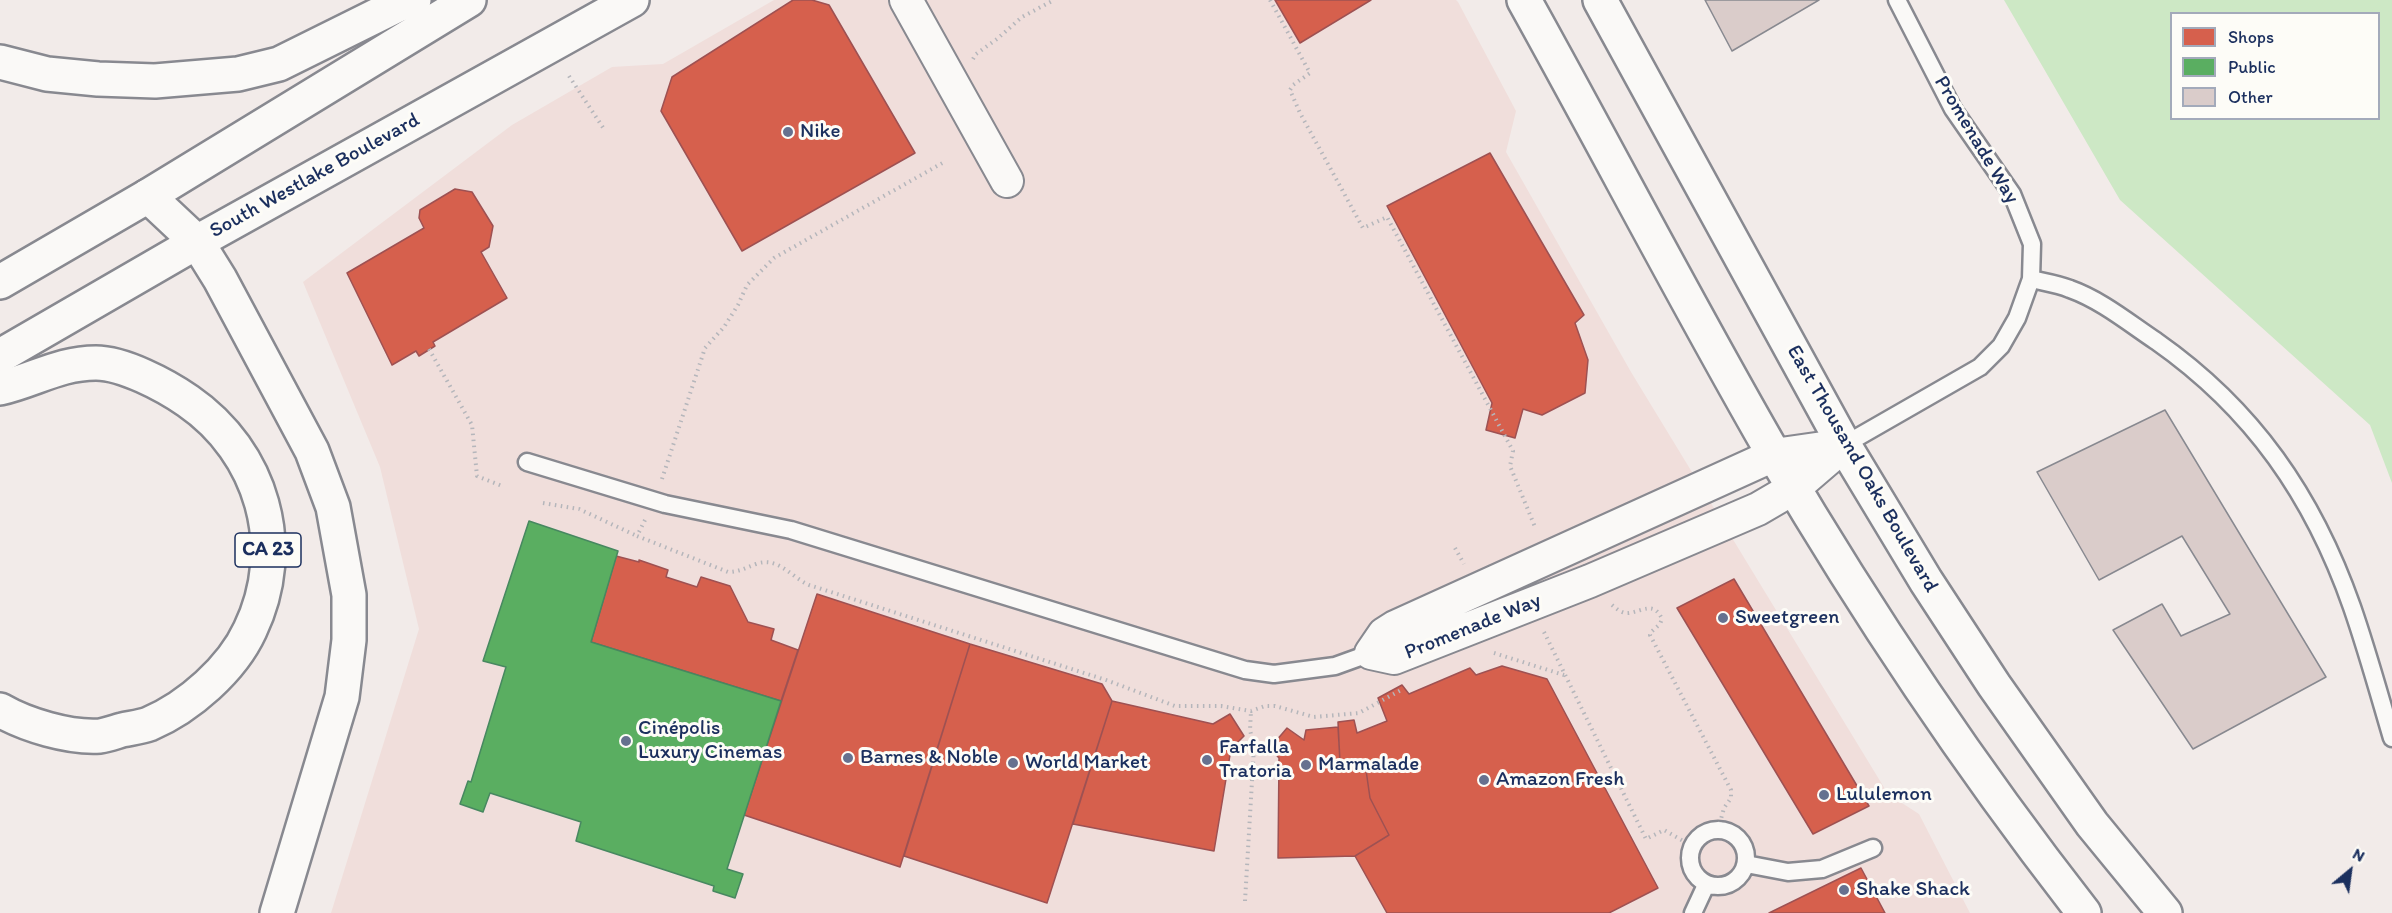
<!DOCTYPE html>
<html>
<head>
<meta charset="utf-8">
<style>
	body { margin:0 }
	#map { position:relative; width:2392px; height:913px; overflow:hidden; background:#f2ebe9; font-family:Itim,sans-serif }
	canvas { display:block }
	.legend { position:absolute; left:2170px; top:12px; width:210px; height:108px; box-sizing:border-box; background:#fdfcf7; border:2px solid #a3aaba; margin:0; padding:8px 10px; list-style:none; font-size:18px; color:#1b2f5e }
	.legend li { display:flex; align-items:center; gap:12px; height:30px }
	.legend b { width:30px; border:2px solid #a3aaba }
	.north { position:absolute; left:2320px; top:841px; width:60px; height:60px; -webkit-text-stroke:4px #fdfcf7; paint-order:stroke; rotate:29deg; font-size:16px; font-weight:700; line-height:24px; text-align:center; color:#1b2f5e }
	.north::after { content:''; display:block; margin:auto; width:21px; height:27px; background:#1b2f5e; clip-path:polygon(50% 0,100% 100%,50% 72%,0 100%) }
</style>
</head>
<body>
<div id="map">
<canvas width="2392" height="913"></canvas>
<ul class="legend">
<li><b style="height:16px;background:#d6604d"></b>Shops</li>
<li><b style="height:16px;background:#5aae61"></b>Public</li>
<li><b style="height:16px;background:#daccca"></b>Other</li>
</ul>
<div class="north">N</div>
</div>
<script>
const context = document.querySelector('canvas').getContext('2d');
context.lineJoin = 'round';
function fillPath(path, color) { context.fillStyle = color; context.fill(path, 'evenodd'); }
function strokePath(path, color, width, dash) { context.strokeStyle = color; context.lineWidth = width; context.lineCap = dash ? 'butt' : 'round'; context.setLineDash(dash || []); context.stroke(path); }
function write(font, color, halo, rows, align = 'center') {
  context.font = font + ' Itim,sans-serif'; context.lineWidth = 6; context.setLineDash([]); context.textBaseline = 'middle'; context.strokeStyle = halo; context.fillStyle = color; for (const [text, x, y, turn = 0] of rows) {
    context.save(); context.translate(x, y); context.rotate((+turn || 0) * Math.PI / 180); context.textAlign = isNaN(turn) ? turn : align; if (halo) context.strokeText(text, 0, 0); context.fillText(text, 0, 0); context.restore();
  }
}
fillPath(new Path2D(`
	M774,0H1456L1458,2L1516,111L1506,152L1631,372L1888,794L1919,814L1970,913H331L419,629L380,467L303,282L512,125L612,67L663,64Z`), '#f0dedb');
fillPath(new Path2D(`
	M2004,0H2392V483L2370,425L2120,200ZM2172,14H2378V118H2172Z`), '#cde8c5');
const shops = new Path2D(`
	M793,0H812L829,5L915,153L742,251L661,111L672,77Z
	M1275,0H1371L1300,43Z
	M1490,153L1584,315L1575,323L1588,360L1585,393L1542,415L1523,409L1515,438L1486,430L1492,403L1387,206Z
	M455,189L472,192L493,226L489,247L481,252L507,298L433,342L435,346L419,356L416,351L392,365L347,273L424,228L419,218L420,210Z
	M616,556L639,562V560L668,570L666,577L697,587L701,577L730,586L748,622L774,629L771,640L798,650L781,701L591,642Z
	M1734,579L1869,806L1813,834L1677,608Z
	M817,594L970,644L900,867L744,815Z
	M970,644L1102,684L1112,701L1047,903L904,856Z
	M1502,666L1547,679L1658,888L1609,913H1387L1355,856L1389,835L1370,798L1365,763L1340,762L1338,722L1354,720L1357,733L1387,721L1378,698L1402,685L1409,694L1470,668L1476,675Z
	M1112,701L1213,724L1230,714L1244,736L1231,749L1214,851L1073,824Z
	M1338,727L1340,762L1365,763L1370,798L1389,835L1355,856L1278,858L1279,758L1270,748L1287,728L1304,740L1306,730Z
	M1861,868L1885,913H1769Z`);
fillPath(shops, '#d6604d');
strokePath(shops, '#9e5152', 1.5);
const public = new Path2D(`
	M529,521L618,551L591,642L781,701L727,869L743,874L735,898L713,891L714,886L576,841L581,822L490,793L483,812L460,804L468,781L471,782L506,667L483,661Z`);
fillPath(public, '#5aae61');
strokePath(public, '#478860', 1.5);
const building = new Path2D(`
	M1705,0H1819L1732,51Z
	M2165,410L2326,677L2193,749L2113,630L2162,604L2181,636L2230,614L2182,536L2099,580L2037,472Z`);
fillPath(building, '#daccca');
strokePath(building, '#888990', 1.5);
const service = new Path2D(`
	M2031,279C2044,282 2058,284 2070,289C2101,300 2129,323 2156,341C2253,409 2313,496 2352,607C2367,650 2379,694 2392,738
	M1844,445L1980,367L2001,346L2017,318L2031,279L2032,244L2012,194L1953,109L1897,0
	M527,462L665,504L791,530L1245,670L1274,674L1335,666L1371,653
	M1690 858a28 28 0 1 1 56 0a28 28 0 1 1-56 0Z
	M1746,864L1788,872L1822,869L1873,848
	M1693,913L1706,885`);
const minor = new Path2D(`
	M906,0L1007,181
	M1844,445L1794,488L1758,509L1590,581L1394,658L1371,653L1384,634L1395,627L1774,455Z`);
const secondary = new Path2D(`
	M1524,0C1608,151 1687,304 1773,453C1867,613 1970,767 2084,913
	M1600,0L1844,445L1926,581L1994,685L2092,824L2165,913`);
const primary = new Path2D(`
	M0,282L148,196L469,0
	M0,356L197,242L632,0`);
const motorway = new Path2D(`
	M0,62L47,74L98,79L155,81L238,74L279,64L398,5L414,0
	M148,196L197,242L220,279L312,451L333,507L349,595V640L342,697L277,913
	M0,388C35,380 59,363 96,363C123,363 165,385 188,401C262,452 290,547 250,630C232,669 189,707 149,724C141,727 131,728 122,730C115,732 107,735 100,736C69,738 26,725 0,710`);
strokePath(service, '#888990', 21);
strokePath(minor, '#888990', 36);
strokePath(secondary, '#888990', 38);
strokePath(primary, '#888990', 38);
strokePath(motorway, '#888990', 38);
strokePath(new Path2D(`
	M1270,0L1310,73L1293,85L1290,90L1300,113L1363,228L1387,217L1513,451L1510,466L1535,527
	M973,59L976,54L997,39L1022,17L1054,0
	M569,76L604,129
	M429,349L472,425L477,476L502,486
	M662,479L705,348L724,327L738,305L747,285L774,258L946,161
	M543,503L579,509L637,536
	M645,520L637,536L728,572C739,572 745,568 756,564C778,556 791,577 809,585L1106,680L1175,706H1221L1251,711L1265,706H1275L1314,717L1359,713L1403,689
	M1455,548L1464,564
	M1612,605C1617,609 1622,614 1629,613C1643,611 1654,601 1662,619L1660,624L1651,632L1650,635L1731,790V798L1724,808L1718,830
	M1544,632L1646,839L1664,830L1692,846
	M1494,653L1564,675
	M1245,901L1254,747L1250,730L1251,711`), '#b5b6bb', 4, [1.5, 4.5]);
strokePath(service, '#faf9f7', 16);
strokePath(minor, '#faf9f7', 32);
strokePath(secondary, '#faf9f7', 33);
strokePath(primary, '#faf9f7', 33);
strokePath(motorway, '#faf9f7', 33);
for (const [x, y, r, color] of [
	[788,132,6,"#66718f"],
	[1723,618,6,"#66718f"],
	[626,741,6,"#66718f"],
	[848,758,6,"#66718f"],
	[1207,760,6,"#66718f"],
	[1013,763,6,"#66718f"],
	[1306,765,6,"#66718f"],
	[1484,780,6,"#66718f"],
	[1824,795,6,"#66718f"],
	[1844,890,6,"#66718f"]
]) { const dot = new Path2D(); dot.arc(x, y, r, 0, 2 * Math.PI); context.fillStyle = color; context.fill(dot); strokePath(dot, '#fdfcf7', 2); }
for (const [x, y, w] of [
	[268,550,66]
]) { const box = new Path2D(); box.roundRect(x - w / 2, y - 17, w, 34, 4.5); context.fillStyle = '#fdfcf7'; context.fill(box); strokePath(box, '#1b2f5e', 1.5); }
write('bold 20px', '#1b2f5e', null, [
	["CA 23",268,550]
]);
write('21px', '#1b2f5e', '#fdfcf7', [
	["Nike",800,132],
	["Sweetgreen",1735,618],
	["Cinépolis",638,729],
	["Luxury Cinemas",638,753],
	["Farfalla",1219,748],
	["Tratoria",1219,772],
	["Barnes & Noble",860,758],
	["World Market",1025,763],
	["Marmalade",1318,765],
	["Amazon Fresh",1496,780],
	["Lululemon",1836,795],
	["Shake Shack",1856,890]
], 'left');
write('21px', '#1b2f5e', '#fdfcf7', [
	["Promenade Way",1976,140,59],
	["South Westlake Boulevard",315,176,-29],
	["East Thousand Oaks Boulevard",1862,469,60],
	["Promenade Way",1473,627,-22]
]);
</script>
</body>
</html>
